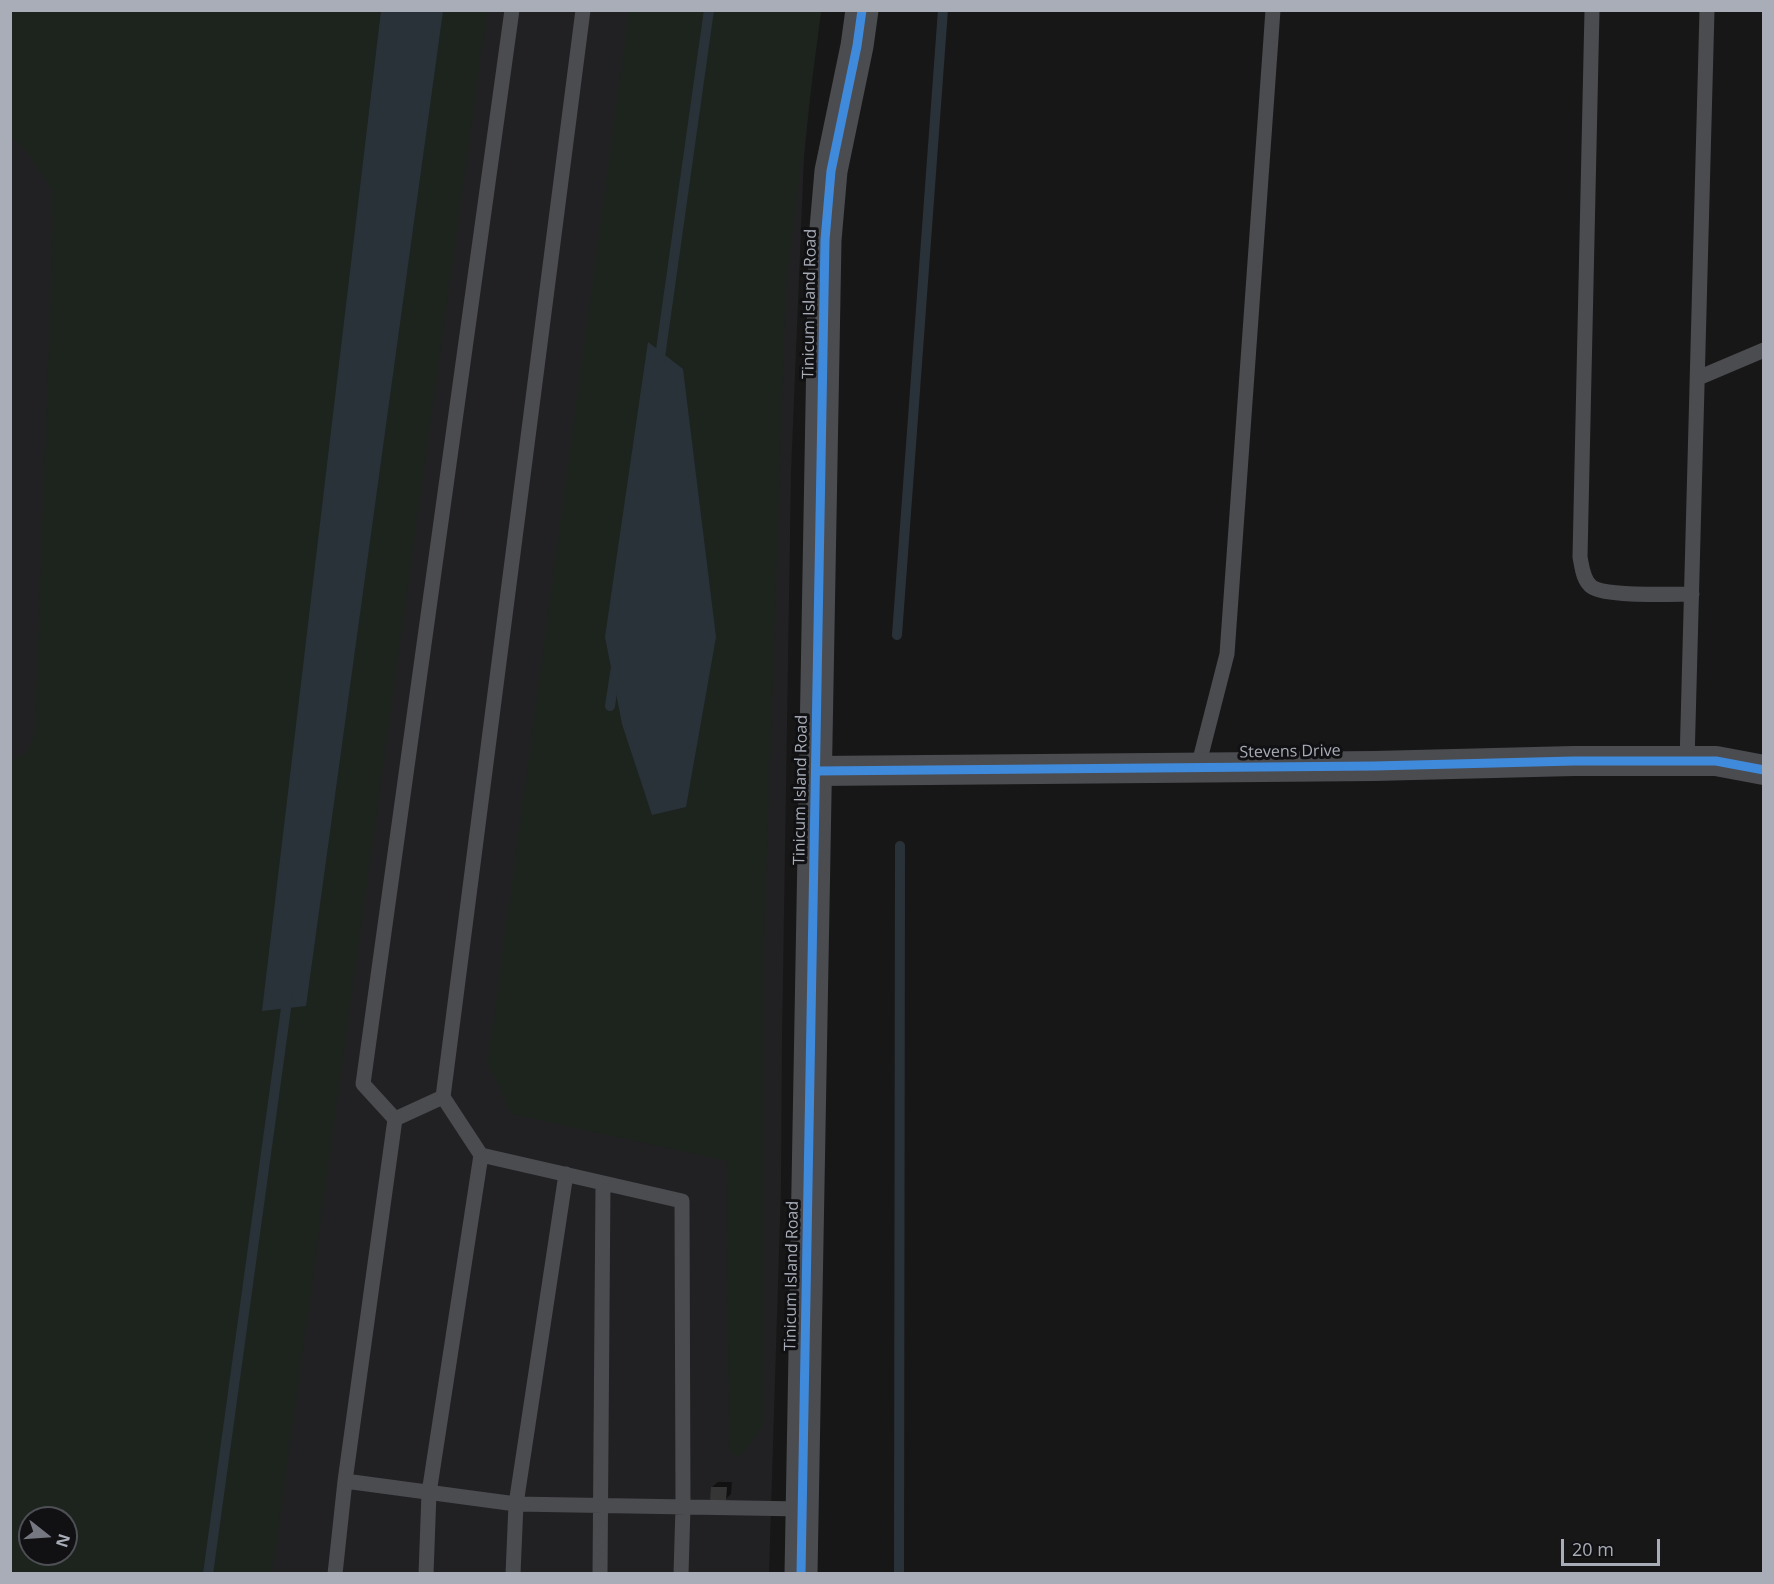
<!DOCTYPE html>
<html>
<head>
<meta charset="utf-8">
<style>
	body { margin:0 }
	#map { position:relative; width:1774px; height:1584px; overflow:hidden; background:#171717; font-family:"Open Sans",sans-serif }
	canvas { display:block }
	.frame { position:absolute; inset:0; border:12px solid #a8adb8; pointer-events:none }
	.north { position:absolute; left:18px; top:1506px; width:60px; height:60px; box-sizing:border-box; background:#111113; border:2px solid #4d4f55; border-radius:50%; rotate:107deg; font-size:16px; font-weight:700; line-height:24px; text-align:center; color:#a8adb8 }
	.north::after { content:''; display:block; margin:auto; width:21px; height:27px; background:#757880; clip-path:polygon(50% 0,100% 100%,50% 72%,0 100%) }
	.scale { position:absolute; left:1561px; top:1539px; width:99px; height:27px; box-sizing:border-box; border:3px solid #a8adb8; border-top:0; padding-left:8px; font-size:18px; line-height:21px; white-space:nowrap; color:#a8adb8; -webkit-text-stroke:4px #111113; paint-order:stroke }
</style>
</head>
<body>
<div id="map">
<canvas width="1774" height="1584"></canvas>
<div class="frame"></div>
<div class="north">N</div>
<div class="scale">20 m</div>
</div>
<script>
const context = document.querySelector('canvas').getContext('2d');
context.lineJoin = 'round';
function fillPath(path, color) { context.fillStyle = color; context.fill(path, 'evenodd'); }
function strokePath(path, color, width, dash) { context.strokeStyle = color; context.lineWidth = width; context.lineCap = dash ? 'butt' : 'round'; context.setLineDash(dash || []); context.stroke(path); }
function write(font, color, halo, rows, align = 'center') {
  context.font = font + ' "Open Sans",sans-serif'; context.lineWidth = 6; context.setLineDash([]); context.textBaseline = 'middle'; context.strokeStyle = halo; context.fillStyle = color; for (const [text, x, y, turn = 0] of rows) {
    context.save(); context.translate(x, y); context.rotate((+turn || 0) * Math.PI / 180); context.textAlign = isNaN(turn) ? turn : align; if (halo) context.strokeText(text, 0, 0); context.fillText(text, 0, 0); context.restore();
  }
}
fillPath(new Path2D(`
	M11,11H821L812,80L804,156L791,473L782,1040L781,1188L769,1573L11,1574ZM30,1518H66V1554H30Z`), '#212123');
fillPath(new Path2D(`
	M11,11H381L263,1011L306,1006L443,11H487L272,1573H11L10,761L27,753L35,732L53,225L51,189L27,152L11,136ZM30,1518H66V1554H30Z
	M629,11H821L786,282L763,969V1426L740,1457L729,1450L727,1161L511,1114L488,1062ZM683,369L716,637L686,807L652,815L622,724L605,637Z`), '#1d241e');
fillPath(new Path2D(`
	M381,11H443L306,1006L262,1011Z
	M648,342L683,369L716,637L686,807L652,815L622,724L605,637Z`), '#2a3239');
fillPath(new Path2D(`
	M718,1482H732L731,1494L725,1500L712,1487Z`), '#0007');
strokePath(new Path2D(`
	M659,364L709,10
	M897,635L943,10
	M610,706L616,667
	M208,1574L288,994
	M899,1574L900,846`), '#2a3239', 10);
fillPath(new Path2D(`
	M711,1487H727L726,1501H710Z`), '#353536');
strokePath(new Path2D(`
	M1592,10L1580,557C1582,567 1583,581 1592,587C1607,597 1672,594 1692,594
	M1698,378L1764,350
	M1687,762L1707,10
	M1198,767L1227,654L1273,10
	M443,1097L481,1155
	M395,1119L443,1097L583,10
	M345,1481L516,1504L802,1509
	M335,1574L345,1481L395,1119L363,1084L512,10
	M426,1574L429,1493L481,1155L682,1201L683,1507L681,1574
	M513,1574L516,1504L566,1174
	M600,1574L603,1183`), '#4b4c50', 15);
strokePath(new Path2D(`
	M817,771L1374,766L1574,761H1716L1764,770`), '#4b4c50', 30);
strokePath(new Path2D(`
	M801,1574L825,240L831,171L857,46L862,10`), '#4b4c50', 33);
strokePath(new Path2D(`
	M817,771L1374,766L1574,761H1716L1764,770
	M801,1574L825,240L831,171L857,46L862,10`), '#408adc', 9);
write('16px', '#a8adb8', '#111113', [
	["Tinicum Island Road",810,304,-89],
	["Stevens Drive",1290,752,-1],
	["Tinicum Island Road",801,790,-89],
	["Tinicum Island Road",792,1276,-89]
]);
</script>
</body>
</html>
